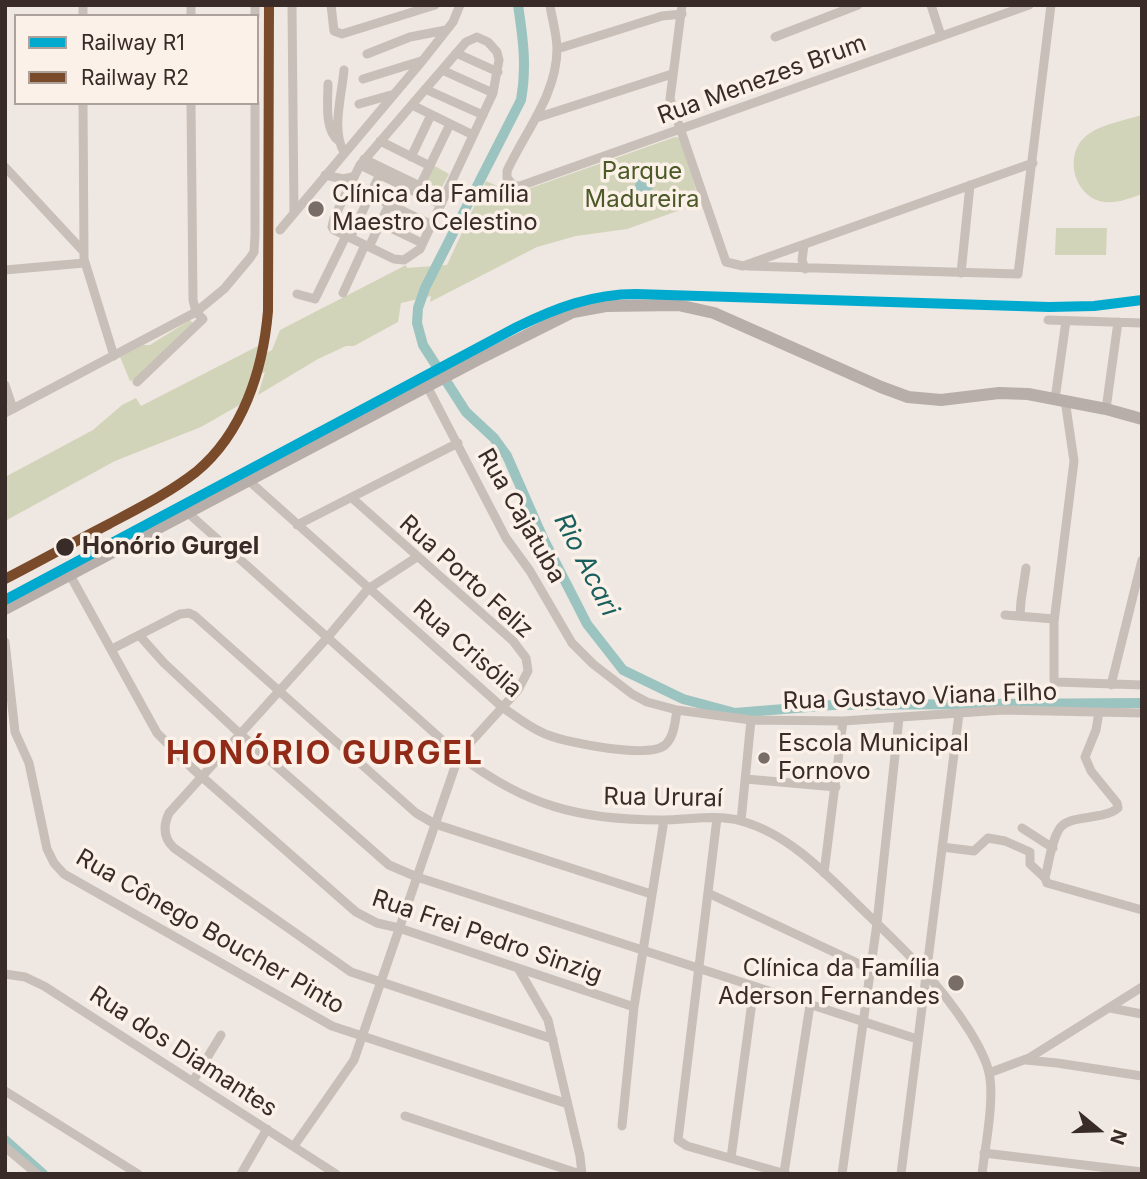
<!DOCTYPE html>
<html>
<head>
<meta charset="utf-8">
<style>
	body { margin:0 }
	#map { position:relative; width:1147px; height:1179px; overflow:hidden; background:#efe7e1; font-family:Inter,sans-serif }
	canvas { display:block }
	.frame { position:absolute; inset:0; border:7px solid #392b27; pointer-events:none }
	.legend { position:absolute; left:14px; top:14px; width:245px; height:91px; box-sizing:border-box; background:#fbf1e8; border:2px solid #ada29b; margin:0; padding:9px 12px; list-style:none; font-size:21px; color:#392b27 }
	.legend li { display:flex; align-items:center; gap:14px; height:35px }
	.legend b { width:35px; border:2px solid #ada29b }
	.north { position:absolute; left:1063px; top:1095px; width:70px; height:70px; -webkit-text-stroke:5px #fbf1e8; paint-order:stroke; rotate:109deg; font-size:19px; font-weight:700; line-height:28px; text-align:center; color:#392b27 }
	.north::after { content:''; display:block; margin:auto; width:24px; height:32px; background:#392b27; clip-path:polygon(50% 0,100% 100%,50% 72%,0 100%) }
</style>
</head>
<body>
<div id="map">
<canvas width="1147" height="1179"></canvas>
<div class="frame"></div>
<ul class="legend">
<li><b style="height:9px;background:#00a9ce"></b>Railway R1</li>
<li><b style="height:9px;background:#7a4b2a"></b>Railway R2</li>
</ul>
<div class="north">N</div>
</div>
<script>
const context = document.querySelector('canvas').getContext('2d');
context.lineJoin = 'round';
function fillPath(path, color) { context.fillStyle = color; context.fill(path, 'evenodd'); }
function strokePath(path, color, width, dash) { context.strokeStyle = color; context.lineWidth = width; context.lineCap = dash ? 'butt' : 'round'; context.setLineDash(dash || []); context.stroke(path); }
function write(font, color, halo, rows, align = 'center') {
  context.font = font + ' Inter,sans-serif'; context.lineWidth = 7; context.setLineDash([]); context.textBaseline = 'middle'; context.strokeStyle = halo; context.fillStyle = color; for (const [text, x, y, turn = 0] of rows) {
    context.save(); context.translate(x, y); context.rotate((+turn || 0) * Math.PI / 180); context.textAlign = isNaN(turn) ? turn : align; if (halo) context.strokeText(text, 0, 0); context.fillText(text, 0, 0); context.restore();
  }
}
fillPath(new Path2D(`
	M1142,115V194C1128,199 1114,205 1099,201C1075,193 1066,161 1081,141C1094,125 1123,121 1142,115Z
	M675,137L680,138L700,203L627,229L576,236L537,247L430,302L431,296L401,303L398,322L354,346H346L318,359L258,395L265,372L251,379L243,403L201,427L115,461L5,521V477L93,430L122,405L136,398L141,406L260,345L258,357L272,350L280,330L406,265L407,268L447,265L486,181L511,192L525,190Z
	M433,165L449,174L441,189L425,182Z
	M1056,228H1107L1106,255H1055Z
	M190,320L193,323L139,378L130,381L120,357L143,345H150Z`), '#d2d4b9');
fillPath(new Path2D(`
	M635 186a9 9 0 1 1 18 0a9 9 0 1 1-18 0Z`), '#9bc4c0');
strokePath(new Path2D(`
	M518,5C523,38 527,67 521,100L425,288L418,308L417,323L423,345L466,412L494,438L507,456L543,538L587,624L623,670L683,699L735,713L833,705L1142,703
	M5,1140L43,1174`), '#9bc4c0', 10);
strokePath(new Path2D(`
	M83,5V16
	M255,5V16
	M292,5L294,213
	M331,5L334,31L342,34L435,5
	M550,5C552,19 557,35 557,49C557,94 525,132 507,171V178L514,186H520L1029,5
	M682,5L670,99L726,262L743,266L1033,163
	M931,5L941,36
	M191,16V5
	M477,37L488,42L497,52L499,60L493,93L420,249L404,260L394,259L334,230L332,227L334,218L360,165L466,42Z
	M775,37L858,5
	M557,49L662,16L682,14
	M456,53L498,72
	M367,54L410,37L446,30
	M442,70L493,93
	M363,79L421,61
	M328,84C328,101 324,131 339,141
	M425,89L483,115
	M83,103L84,259L114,356
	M359,104L391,95
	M412,105L473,135
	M536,118L672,74
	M380,141L430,166
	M344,152C331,130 342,95 344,70
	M411,157L431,115
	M364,159L443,197
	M360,165L440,204
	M5,167L83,251
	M325,175L343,179L352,177
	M420,186L450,124
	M370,195L430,224
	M380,223L422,243
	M280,230L423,60L453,22L460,5
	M350,238L380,174
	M804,245L802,260L805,269
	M369,247L388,207H394
	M748,266L1018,274L1051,5
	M5,270L84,263
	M961,273L970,185
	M343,293L365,245
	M297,294L315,299L346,236
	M1048,320L1142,323
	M137,382L203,319L196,312L193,300L191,103
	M5,385L13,409
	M427,386L506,538L530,571L572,643L593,664L632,694L647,702L677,710L751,720L843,721L1003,710L1142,713
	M1055,399L1066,321
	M1065,400L1074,461L1054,622V680L1057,682L1142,685
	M1106,409L1118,322
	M5,413L196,312L224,289L250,258L254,252L255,235V103
	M248,480L502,707C517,717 531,729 548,735C568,743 649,759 665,745C674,737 675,722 677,710
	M187,512L459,755C525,806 580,820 662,820C688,820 716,814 741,821C790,834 829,877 864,911C903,948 940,984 969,1030C977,1043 986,1058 989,1073C995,1099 985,1147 982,1174
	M297,525L458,443
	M417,557L368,589L327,638L169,813C163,826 163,838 174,848L351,972L553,1039
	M70,575L157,733L193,769L356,912L377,923L399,928L634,1007
	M1005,615L1054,619
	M1020,616L1021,601L1026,568
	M139,635L164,663L240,734L389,865L417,877L917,1039
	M5,642L15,732L29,763L47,849L54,863L64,874L332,1026L565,1103
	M112,649L180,614L189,613L195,616L416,813L435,824L651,894
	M1111,685L1142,560
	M746,779L836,787
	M717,818L678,1140L687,1146L786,1174
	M741,821L751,720
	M1022,828L1053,848
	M942,847L974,851L988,838L1005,841L1030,852V864L1045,878L1047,883L1142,910
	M824,873L843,721
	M1045,878C1049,863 1051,841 1060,828C1070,814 1102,821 1118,808L1117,803L1091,771L1085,757L1096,730L1099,712
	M708,893L870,969
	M518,968L548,1020L580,1156L582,1174
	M5,974L25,977L44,986L336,1174
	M1110,1008L1142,1014
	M1026,1060L1057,1063L1142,1076
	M989,1073L1029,1058L1142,987
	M193,1081L221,1035
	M5,1091L138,1174
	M405,1116L580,1174
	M622,1126L634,1007L664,820
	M294,1146L354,1060L459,755L518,690L528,671L526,658L513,641L352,498
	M5,1147L37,1174
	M984,1153L1142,1172
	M731,1158L754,987
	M784,1173L810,1005
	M241,1174L267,1129
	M842,1174L877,923L899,718
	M901,1174L959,714`), '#c8bfb9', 9);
strokePath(new Path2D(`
	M5,609L479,359L573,312L606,306L678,305L714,313L881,387L908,397L941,400L999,393L1028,394L1106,409L1142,419`), '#b7aea9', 12);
const rail = new Path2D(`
	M5,579C40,561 74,542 109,524C139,508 169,493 196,472C243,433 263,370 268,311L269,5
	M5,600L517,327C556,308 592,294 636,294L1049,307L1094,306L1142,300`);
strokePath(rail, '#afa8a4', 4.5);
strokePath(rail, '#fbf1e8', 2, [5]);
strokePath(new Path2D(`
	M5,600L517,327C556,308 592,294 636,294L1049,307L1094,306L1142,300`), '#00a9ce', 10);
strokePath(new Path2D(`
	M5,579C40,561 74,542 109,524C139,508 169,493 196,472C243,433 263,370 268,311L269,5`), '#7a4b2a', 10);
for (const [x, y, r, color] of [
	[316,209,9,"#796d68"],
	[65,547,10,"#392b27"],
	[764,758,7,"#796d68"],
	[956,983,9,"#796d68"]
]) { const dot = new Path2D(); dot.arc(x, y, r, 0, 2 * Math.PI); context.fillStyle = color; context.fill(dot); strokePath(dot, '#fbf1e8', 2.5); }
write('24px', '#392b27', '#fbf1e8', [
	["Rua Menezes Brum",762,80,-20],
	["Rua Cajatuba",521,516,60],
	["Rua Porto Feliz",466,577,42],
	["Rua Crisólia",467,649,41],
	["Rua Gustavo Viana Filho",920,697,-2],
	["Rua Ururaí",663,798,1],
	["Rua Cônego Boucher Pinto",210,932,30],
	["Rua Frei Pedro Sinzig",487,937,19],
	["Rua dos Diamantes",183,1052,33]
]);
write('24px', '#4c5a28', '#fbf1e8', [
	["Parque",642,172],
	["Madureira",642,200]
]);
write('24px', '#392b27', '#fbf1e8', [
	["Clínica da Família",332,195],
	["Maestro Celestino",332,223],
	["Escola Municipal",778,744],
	["Fornovo",778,772],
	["Clínica da Família",940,969,"right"],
	["Aderson Fernandes",940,997,"right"]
], 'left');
write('bold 24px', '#392b27', '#fbf1e8', [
	["Honório Gurgel",82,547]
], 'left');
write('italic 26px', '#185f5e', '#fbf1e8', [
	["Rio Acari",586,565,63]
]);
context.letterSpacing = '2px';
write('bold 32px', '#912b18', '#fbf1e8', [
	["HONÓRIO GURGEL",325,754]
]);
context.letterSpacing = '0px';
</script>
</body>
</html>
